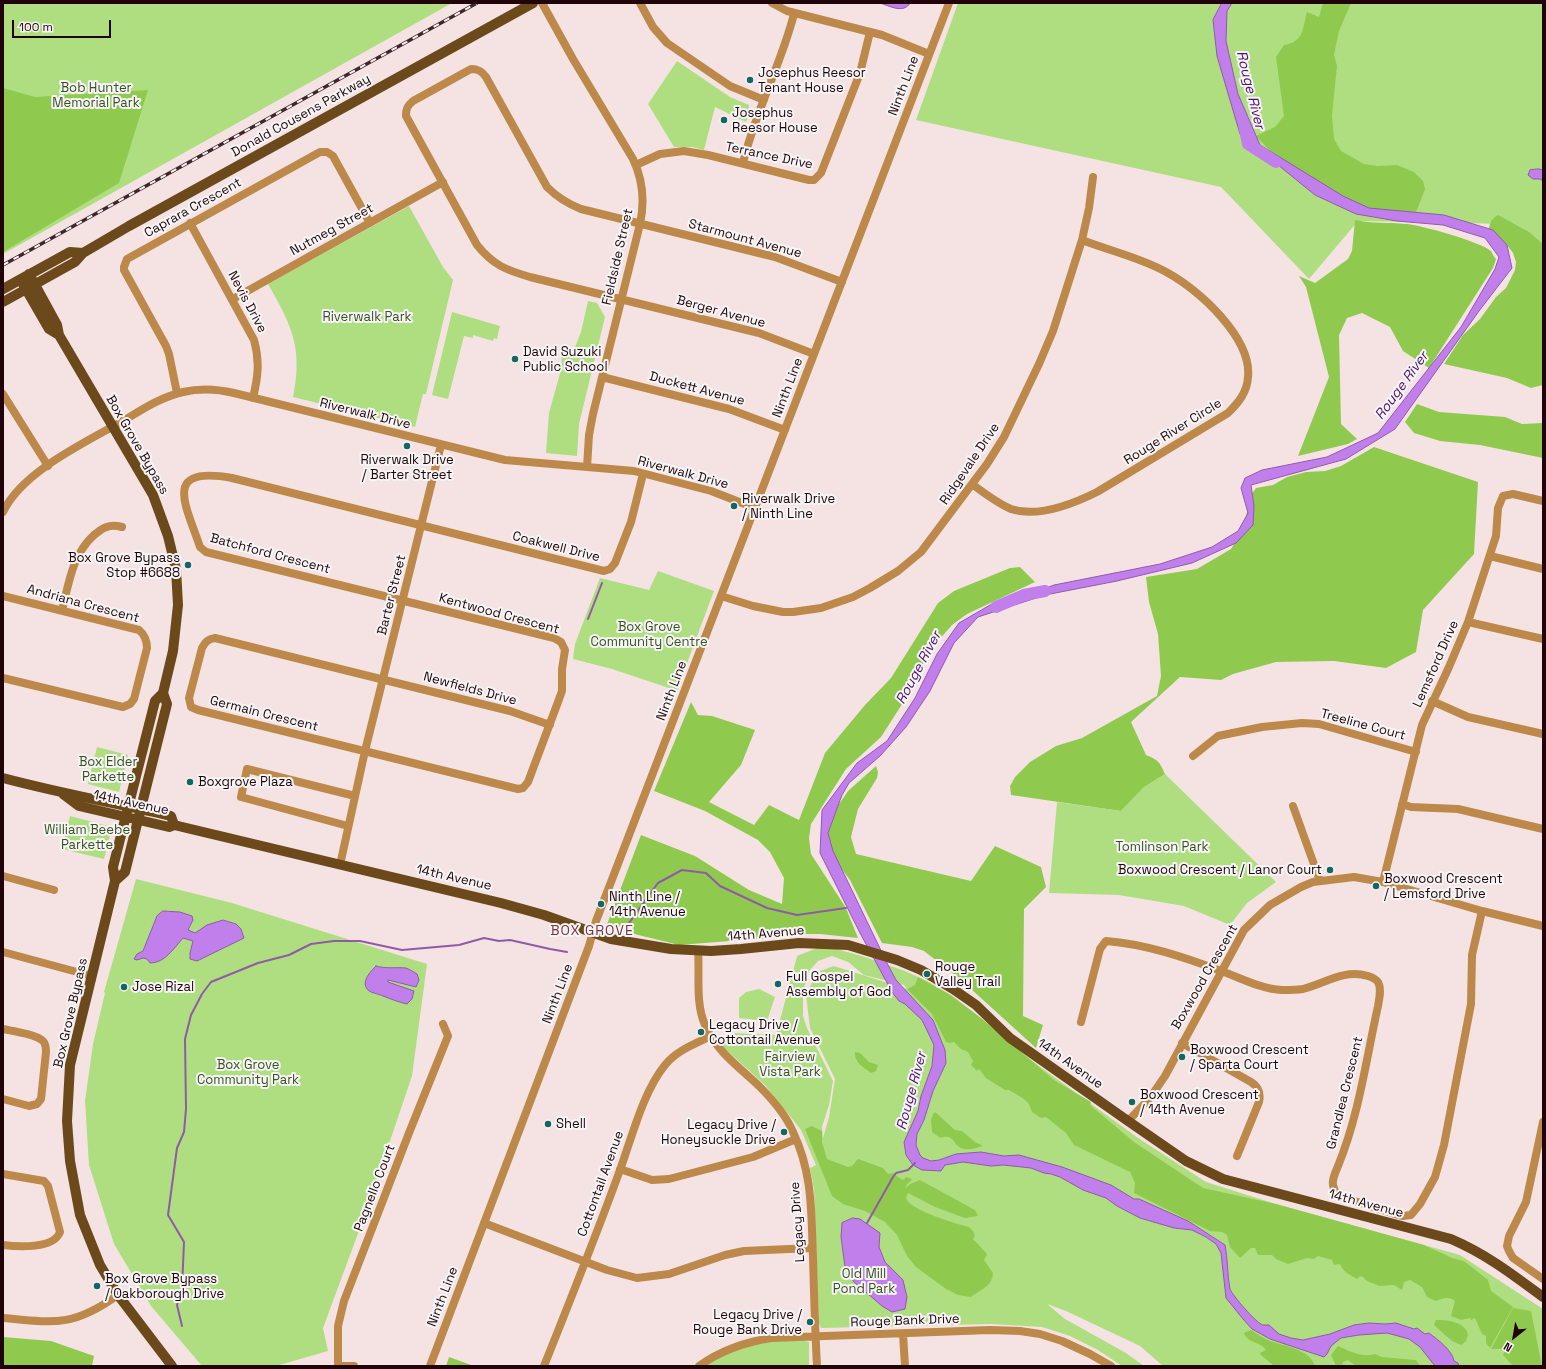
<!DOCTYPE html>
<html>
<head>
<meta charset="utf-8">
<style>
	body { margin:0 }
	#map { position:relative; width:1546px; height:1369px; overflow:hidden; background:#f5e3e4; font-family:"Space Grotesk",sans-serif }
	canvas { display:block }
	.frame { position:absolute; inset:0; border:4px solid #21040a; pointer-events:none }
	.north { position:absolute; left:1494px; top:1317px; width:40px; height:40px; -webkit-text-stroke:3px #f5f5f5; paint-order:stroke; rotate:211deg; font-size:11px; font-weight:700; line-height:16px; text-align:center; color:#21040a }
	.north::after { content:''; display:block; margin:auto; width:14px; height:18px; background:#21040a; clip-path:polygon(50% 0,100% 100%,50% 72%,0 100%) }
	.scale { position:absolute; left:12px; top:20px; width:99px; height:18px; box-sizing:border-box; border:2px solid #21040a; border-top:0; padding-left:5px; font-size:12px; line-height:14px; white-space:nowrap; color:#21040a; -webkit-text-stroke:3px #f5f5f5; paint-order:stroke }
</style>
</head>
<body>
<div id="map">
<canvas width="1546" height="1369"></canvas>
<div class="frame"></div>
<div class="north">N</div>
<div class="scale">100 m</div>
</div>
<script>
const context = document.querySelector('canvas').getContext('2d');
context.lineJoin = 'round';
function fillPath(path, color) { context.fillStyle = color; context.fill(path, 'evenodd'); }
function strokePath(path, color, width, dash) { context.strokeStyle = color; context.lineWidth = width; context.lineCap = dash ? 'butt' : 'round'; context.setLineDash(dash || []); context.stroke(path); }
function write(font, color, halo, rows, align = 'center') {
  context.font = font + ' "Space Grotesk",sans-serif'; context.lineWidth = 4; context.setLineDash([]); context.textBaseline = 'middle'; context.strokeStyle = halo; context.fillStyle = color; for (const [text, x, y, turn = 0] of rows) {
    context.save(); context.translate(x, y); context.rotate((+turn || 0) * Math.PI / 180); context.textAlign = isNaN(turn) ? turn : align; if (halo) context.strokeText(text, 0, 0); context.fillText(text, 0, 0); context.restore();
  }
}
fillPath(new Path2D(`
	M3,3H452L3,254Z
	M958,3H1543V258L1508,224L1358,221L1309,279L1221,187L916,120Z
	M677,61L730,97L749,105V108L751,109L746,122L715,107L704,150L692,147H674L648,104Z
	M409,206L443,267L453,280L426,394H423L415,427L293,397C303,348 292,326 268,284Z
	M588,301L597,303L605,317L579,424L577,456L546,453L549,413L562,366L561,354L571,357L581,332Z
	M452,312L500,326L497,339L494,338L493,341L473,335V338L464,336L448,399L432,395Z
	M658,571L714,591L675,695V690L612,669L573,659L575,644L600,578L649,590Z
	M97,747L128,755L119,792L88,784Z
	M1165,774L1276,882L1247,903L1230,925L1184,906L1119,895L1049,893L1057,802L1121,811L1144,787Z
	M70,816L112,827L104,859L62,849Z
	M136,879L232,903L427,964L412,1076L366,1212L323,1328L328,1351L276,1366H202L151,1306L114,1244L89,1165L85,1101L93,1044L105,993L104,992Z
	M817,948H832L862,956L905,971L927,981L951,995L1039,1066L1138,1138L1206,1182L1276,1204L1460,1255L1543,1309V1366H1163L1140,1346L1066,1311L1047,1304L1065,1319L1126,1353L1144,1366H1122L1098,1350L1070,1336L1042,1327L991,1324L821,1328L819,1323L814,1189L810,1168L816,1165L801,1130L765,1085L722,1046L731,1033L776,1035L797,956ZM832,956L848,962L864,975L904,985L907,989L834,966L817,972L806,995L810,1028L835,1079L829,1117L823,1138L822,1127L829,1105L833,1081L807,1028L803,1016V992L809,971L818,961Z
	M759,989L775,997L767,1021L739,1018V998L746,992Z
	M803,1340L809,1342V1366H702L726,1353L766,1341Z`), '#afde81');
fillPath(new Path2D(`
	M1323,3H1351L1339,31L1334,55L1337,66L1332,115L1334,139L1341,151L1364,164L1377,166L1397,165L1414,172L1423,181L1425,189L1415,215L1370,209L1323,186L1270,151L1256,136L1275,127L1284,116L1276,57L1284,45C1305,41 1302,29 1307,12L1319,17Z
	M3,88L35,97L148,90L119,183L3,252Z
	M1498,215L1529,232L1543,244V385L1531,388L1507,378L1444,364L1463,335L1480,319L1496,297L1506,288L1515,270L1516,262L1513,253L1507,245L1489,236C1488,227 1490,219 1498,215Z
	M1355,220C1374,224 1387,222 1406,224C1421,225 1481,242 1491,251C1492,253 1494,257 1496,259L1493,268L1429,368L1403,351L1390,327L1362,313L1347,318L1339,335L1341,424L1357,439L1348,444L1298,456L1329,377L1306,287L1299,276L1315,283L1348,259L1352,251Z
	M1417,404L1439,412L1505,417L1522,424L1543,423V458L1480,445L1440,441L1414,433L1405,422Z
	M1374,447L1478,482L1474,554L1423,610L1416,652L1386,668L1334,661L1276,662L1233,674L1221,680L1180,677L1131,722L1146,755C1159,760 1160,763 1165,774L1144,787L1121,811L1011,795L1010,786L1015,777L1030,762L1056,746L1082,738L1157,696L1161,676L1158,634L1149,602L1146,577L1197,569L1231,549L1243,529L1251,495L1256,488L1273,485L1287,477L1306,472L1325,471L1341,466Z
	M1020,567L1035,582L967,614L952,625L939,640L913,679L906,698L881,737L846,769L811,824L809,838L811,854L846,908L858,938L820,934H797L768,938L679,945L606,927L641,835L695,856L749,890L782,904L784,878L770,852L758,840L705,811L654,791L691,702L698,715L712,716L755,730L741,765L709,802L754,825L769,805L799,820L825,753L865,705L891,678L938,603L954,591L1010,568Z
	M876,766L878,772L877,778L858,809L851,837L856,854L971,881L995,846L1041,867L1046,887L1024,909L1023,1016L1043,1025L1036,1048L960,979L924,951L912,947L882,943L850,880L838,864L831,848L828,833L835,810L848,791Z
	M918,977L952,996L981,1018L1054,1080L1091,1102L1090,1105L1134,1142L1203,1188L1276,1204L1424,1245L1452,1258L1464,1261L1488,1280L1491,1291L1513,1307L1490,1348L1486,1343V1336L1482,1334L1475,1318L1471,1320L1470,1318L1461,1320L1451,1316L1455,1301C1450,1296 1443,1298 1436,1301L1427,1297L1422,1287L1410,1280L1404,1282L1402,1290L1394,1285L1379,1286L1367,1281L1363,1277L1360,1276L1357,1279C1350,1275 1343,1272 1340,1264L1334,1265L1332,1260L1318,1256L1314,1259L1307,1258L1288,1264L1276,1259L1272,1255H1258L1255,1248H1251L1240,1258L1230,1247L1227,1235L1222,1232L1210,1231L1134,1193L1135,1183L1130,1172L1074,1145L1066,1133L1046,1117L1041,1118L1032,1112L1029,1104L1024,1099L1009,1090H1005L986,1078L979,1069L977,1071L971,1065L973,1061L968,1052L961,1049L954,1042L950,1043L946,1042L932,1014L907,989L915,985Z
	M855,1052L860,1053L869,1062L878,1065L876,1071L871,1073C864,1067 854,1063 855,1052Z
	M935,1112L955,1130L962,1131L975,1142L983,1146C977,1148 968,1151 961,1148C952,1143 954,1133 940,1138L932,1132L931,1120L933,1114Z
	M812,1126L822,1131V1142L827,1159L848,1167L852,1166L858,1159L883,1168L888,1174L893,1173L901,1179L903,1180L906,1177L910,1178L912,1180L907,1184L905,1189L910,1184L920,1180L975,1210L978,1216L965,1218L935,1207L908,1193L906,1198C909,1210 957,1224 969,1227L973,1231L975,1236L973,1239L987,1254L984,1260L993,1273C992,1287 981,1289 971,1297L958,1295L946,1289L916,1267L907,1256L897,1235L885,1222L865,1211L843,1204L832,1196L805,1129Z
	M1513,1308L1531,1311L1542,1366H1513L1503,1355L1505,1351L1502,1349H1491Z
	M1436,1320C1448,1320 1466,1322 1468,1335L1466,1341L1461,1345L1452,1341L1435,1326L1434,1324Z
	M1251,1330C1257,1334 1263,1338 1270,1341C1284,1346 1310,1349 1315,1366H1274L1261,1355L1260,1353L1266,1350C1260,1341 1248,1344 1244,1333Z
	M3,1337L51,1341L94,1356L92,1366H3Z
	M1338,1346C1349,1351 1362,1358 1375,1354L1382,1357L1416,1360L1420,1366H1356L1348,1360L1343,1362L1342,1366H1336L1331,1355Z
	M449,1357L474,1366H446Z`), '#8fca4f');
const water = new Path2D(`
	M880,3H910C904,14 889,6 880,3Z
	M1222,3H1232L1227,11L1226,41L1238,94L1260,145L1343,196L1369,208L1444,215L1493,230L1507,245L1512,268L1479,311L1395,429L1346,459L1251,485L1254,506L1253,525L1236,543L1192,563L1117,581L1045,595L978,617L954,643L930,691L906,727L880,756L849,783L842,795L828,833L833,851L888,965L896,980L933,1020L945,1050L946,1063L933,1091L924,1120L917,1134L916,1145L920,1155L923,1158L931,1161L939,1160L956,1154L981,1152L1004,1156L1019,1155L1062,1167L1111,1185L1134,1199H1139L1188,1221L1225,1245C1228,1259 1227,1274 1230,1289C1232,1295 1257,1324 1263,1325C1265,1325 1267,1325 1269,1325L1279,1334L1291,1338L1303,1340L1330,1334L1354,1325L1369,1323L1385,1324L1396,1323L1414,1329L1417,1328L1425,1334L1429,1333C1438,1340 1452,1350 1454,1361L1458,1363L1459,1366H1435L1420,1347L1409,1339L1387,1333L1359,1335L1341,1338L1331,1346L1327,1354L1324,1357L1270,1339L1252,1329L1243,1319L1226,1298L1221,1253L1216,1244L1206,1237L1192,1230L1174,1228L1140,1218L1117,1206L1106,1198L1083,1190L1060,1177L1051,1174L1044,1173L1031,1168L1003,1165L991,1166L963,1162L945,1165L941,1171L922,1170L913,1165L906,1155L904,1142L918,1111L921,1096L932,1066L934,1045L922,1020L905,1004L899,1001L892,992L860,933L820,853L822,810L857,763L887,741L915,698L937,654L959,623L990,605L1002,601H1012L1054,585L1160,564L1212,547L1238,531L1248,513L1241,488L1245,478L1262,470L1327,457L1378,433L1461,327L1495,269L1499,257L1485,238L1443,225L1397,221L1356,214L1315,195L1240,134L1217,56L1213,20Z
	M1539,169L1543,170V183L1542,180L1540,179H1533L1528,175L1530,170Z
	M163,911L180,912L192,916L193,920L188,930L195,933L207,925L223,920L236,924L241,929L244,938L197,961L190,959V953L193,941L183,938C174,948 165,963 150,963L147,959L143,958L137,960L134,959L137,954L143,951L157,916Z
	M376,966C386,969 395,967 406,968C409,969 414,972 417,974L419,980L416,987L388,980V982L414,991L412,999L407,1004C398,1002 391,999 383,996C379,994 371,993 368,990C360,982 371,971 376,966Z
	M853,1218L860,1219L880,1233L879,1247L885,1262L903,1280L907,1297L905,1309L892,1312L882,1306L853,1281L852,1273L845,1267L841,1237L842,1223Z`);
fillPath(water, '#c17feb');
strokePath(water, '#915aa8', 1);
strokePath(new Path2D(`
	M588,619L602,583
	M629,923L658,883L682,870L706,873L720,886L767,908L797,915L846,908
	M867,1223L893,1177L896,1173L908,1170L915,1163
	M182,1326L177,1305L182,1289L184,1242L168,1215L177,1148L184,1132L186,1109L185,1039L191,1015L202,994L211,982L258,963L289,955L311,944L334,941H360L402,950L459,945L484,938L499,941L510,940L550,949L567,952`), '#915aa8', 2);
strokePath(new Path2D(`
	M1244,125L1248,144L1276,162
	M996,607L1024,595L1045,591`), '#c17feb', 12);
strokePath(new Path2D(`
	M542,3L573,59L633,159C643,180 645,201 640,224L593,414L589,435L587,467
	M640,3L653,27L667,43L730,86L764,100
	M772,3L787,11L882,35L929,54
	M743,163C755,112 781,65 794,14
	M636,165L660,154L684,151L708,155L809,180H814L821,173L860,73L870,32
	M190,223L254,340C260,361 258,377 253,398
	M233,299L443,182
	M814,354L759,333L530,277C506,270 493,265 477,245L406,116C406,109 407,106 413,101L471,69C478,69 482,71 486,77L547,187C557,197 568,204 581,209L775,257L842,282
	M602,377L729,409L785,430
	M177,393L169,354L166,346L124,270V267L127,259L320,152H327L333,156L370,223
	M3,394L48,466
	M972,484C984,493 997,503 1011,509C1038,518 1073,504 1097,492L1228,413C1238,403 1247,393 1248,377C1252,338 1199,290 1168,273C1142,258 1110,251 1082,240
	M3,512C23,470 89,441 128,418C146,407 162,397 183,392C200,388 217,389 234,393L505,460L634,471L711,491L755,508
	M1490,556L1543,569
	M3,596L139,630C145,635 147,640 147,648L134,699L130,704L123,707L3,678
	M721,596L753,606L783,612H793L821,608L853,597L870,588L898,571L921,552L987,464L1004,437L1039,364L1053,331L1082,240L1089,208L1093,177
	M62,610C69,583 72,555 94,535C98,532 102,528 107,527C111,525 118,526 122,527
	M1468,622L1543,639
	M1432,701L1468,717L1543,734
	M550,725L510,711L215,638C208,639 205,642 202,648L189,698L191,707L198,710L518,789L523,788L528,782L558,702L562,691V669L565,650L561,642L554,638L206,552L200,547C186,505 161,465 232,478L604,571L610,569L615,563L631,522L643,474
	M1193,756L1218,736L1262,727L1302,723L1319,724L1416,752
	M1402,804L1411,807L1458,809L1543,829
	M1293,806L1320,881
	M348,826L241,797L247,769L355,796
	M340,865L365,751L441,445
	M3,876L54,890
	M1383,882L1422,725L1449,667L1468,622L1496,536L1498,508L1503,496L1513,494L1543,501
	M698,950C700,975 695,1002 705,1025C716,1051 739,1067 759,1086C772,1099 786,1115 793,1132C813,1174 811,1212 813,1257C814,1293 815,1330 817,1366
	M3,952L92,976
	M1081,1022L1100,949L1106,941C1145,944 1184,957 1221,971C1241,978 1261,989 1282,990C1289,990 1296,990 1303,989C1326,983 1343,969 1368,976C1371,977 1376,979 1378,982C1382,989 1379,999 1378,1006C1366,1060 1359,1115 1338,1166C1333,1178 1329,1185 1339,1196L1395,1214L1403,1216L1411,1215L1420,1204L1435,1177L1444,1145L1471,1004L1472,955L1482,911
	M3,1029C12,1031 36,1034 43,1041C46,1044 46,1048 46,1052L41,1099L37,1104L29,1106L3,1099
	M1182,1043L1251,1082C1259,1087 1261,1093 1259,1102L1237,1156
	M1128,1121L1150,1098L1165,1076L1244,930L1270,905L1301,887L1313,882L1354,877L1383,882L1482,911L1543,926
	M1543,1122L1526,1202L1509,1236L1507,1246L1509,1251L1513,1258L1543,1279
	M620,1169L652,1180L669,1179L753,1157L796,1139
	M3,1174L44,1181L48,1186L60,1232C54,1249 18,1247 3,1245
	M484,1223L607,1270L637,1278L669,1274L725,1255L744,1251L812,1248
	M3,1318C55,1323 73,1327 118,1295
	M903,1334L905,1366
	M338,1366V1326L344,1301L409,1133L448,1036L443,1024
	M338,1366H354
	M430,1366L589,946L596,921L949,3
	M544,1366C570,1301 596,1236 620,1170C632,1137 643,1092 665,1065C677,1050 695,1044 711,1036
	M699,1366C720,1351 745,1342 771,1338L990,1330L1020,1331L1040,1334L1062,1341L1090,1354L1111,1366`), '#bc894a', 8);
strokePath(new Path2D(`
	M29,274L57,325L59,335L153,495L168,536L176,569L178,605L173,651L163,693L167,704L125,872L115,881
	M23,284L49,329L59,335
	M3,289L70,252L83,253
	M3,302L75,262L83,253L129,226L533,3
	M163,693L155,701L113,867L115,881L70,1065L67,1121L70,1161L80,1215L100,1265L118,1295L172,1366
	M3,778C59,793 115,803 171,816L174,825
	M63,794L79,806L169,827L174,825L501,903L544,915L611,939L671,949L711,951L741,949L799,943L848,945L897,960L921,970L953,989L976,1005L1010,1038L1128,1121L1186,1161L1223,1179L1451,1239C1486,1254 1512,1274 1543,1297`), '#6b491b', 10);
const rail = new Path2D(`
	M3,265L477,3`);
strokePath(rail, '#40252a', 3.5);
strokePath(rail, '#f5f5f5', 2, [6]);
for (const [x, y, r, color] of [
	[750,80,4,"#176562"],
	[724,120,4,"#176562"],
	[515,359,4,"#176562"],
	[407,446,4,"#176562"],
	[734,506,4,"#176562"],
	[188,565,4,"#176562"],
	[190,782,4,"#176562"],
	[1330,870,4,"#176562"],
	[1376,886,4,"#176562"],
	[601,904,4,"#176562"],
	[927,974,4,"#176562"],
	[778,984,4,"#176562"],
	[124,987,4,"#176562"],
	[701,1032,4,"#176562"],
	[1182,1057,4,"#176562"],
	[1132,1102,4,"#176562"],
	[548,1124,4,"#176562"],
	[784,1132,4,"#176562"],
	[97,1286,4,"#176562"],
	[810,1322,4,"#176562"]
]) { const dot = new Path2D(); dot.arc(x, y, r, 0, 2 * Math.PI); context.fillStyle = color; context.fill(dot); strokePath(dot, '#f5f5f5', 1.5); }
write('13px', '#21040a', '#f5f5f5', [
	["Josephus Reesor",758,73],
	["Tenant House",758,88],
	["Josephus",732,113],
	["Reesor House",732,128],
	["David Suzuki",523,352],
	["Public School",523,367],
	["Riverwalk Drive",407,460,"center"],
	["/ Barter Street",407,475,"center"],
	["Riverwalk Drive",742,499],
	["/ Ninth Line",742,514],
	["Box Grove Bypass",180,558,"right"],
	["Stop #6688",180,573,"right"],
	["Boxgrove Plaza",198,782],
	["Boxwood Crescent / Lanor Court",1322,870,"right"],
	["Boxwood Crescent",1384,879],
	["/ Lemsford Drive",1384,894],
	["Ninth Line /",609,897],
	["14th Avenue",609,912],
	["Rouge",935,967],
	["Valley Trail",935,982],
	["Full Gospel",786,977],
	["Assembly of God",786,992],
	["Jose Rizal",132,987],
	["Legacy Drive /",709,1025],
	["Cottontail Avenue",709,1040],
	["Boxwood Crescent",1190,1050],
	["/ Sparta Court",1190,1065],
	["Boxwood Crescent",1140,1095],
	["/ 14th Avenue",1140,1110],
	["Shell",556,1124],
	["Legacy Drive /",776,1125,"right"],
	["Honeysuckle Drive",776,1140,"right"],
	["Box Grove Bypass",105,1279],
	["/ Oakborough Drive",105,1294],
	["Legacy Drive /",802,1315,"right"],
	["Rouge Bank Drive",802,1330,"right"]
], 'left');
write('13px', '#21040a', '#f5f5f5', [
	["Ninth Line",904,86,-69],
	["Donald Cousens Parkway",301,116,-29],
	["Terrance Drive",769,156,12],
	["Caprara Crescent",193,208,-29],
	["Nutmeg Street",332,230,-29],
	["Starmount Avenue",745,239,15],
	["Fieldside Street",618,257,-77],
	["Nevis Drive",247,302,62],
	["Berger Avenue",721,312,15],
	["Ninth Line",788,388,-69],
	["Duckett Avenue",697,389,15],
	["Riverwalk Drive",365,414,14],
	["Rouge River Circle",1173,432,-32],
	["Box Grove Bypass",137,445,60],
	["Ridgevale Drive",970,464,-56],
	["Riverwalk Drive",683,473,15],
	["Coakwell Drive",556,547,14],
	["Batchford Crescent",270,554,15],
	["Barter Street",392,595,-76],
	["Andriana Crescent",83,604,15],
	["Kentwood Crescent",499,614,15],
	["Lemsford Drive",1436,664,-66],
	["Newfields Drive",470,689,15],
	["Ninth Line",672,691,-69],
	["Germain Crescent",264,714,14],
	["Treeline Court",1363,725,15],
	["14th Avenue",131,803,12],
	["14th Avenue",454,878,13],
	["14th Avenue",766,934,-5],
	["Boxwood Crescent",1205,977,-60],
	["Ninth Line",558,994,-69],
	["Box Grove Bypass",71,1013,-77],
	["14th Avenue",1070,1064,35],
	["Grandlea Crescent",1345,1093,-76],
	["Cottontail Avenue",601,1184,-70],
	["Pagnello Court",375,1188,-69],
	["14th Avenue",1366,1204,15],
	["Legacy Drive",798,1222,-94],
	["Ninth Line",443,1297,-69],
	["Rouge Bank Drive",905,1321,-2]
]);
write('13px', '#395020', '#f5f5f5', [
	["Bob Hunter",96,88],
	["Memorial Park",96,103],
	["Riverwalk Park",367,317],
	["Box Grove",649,627],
	["Community Centre",649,642],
	["Box Elder",108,762],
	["Parkette",108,777],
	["William Beebe",87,830],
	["Parkette",87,845],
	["Tomlinson Park",1162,847],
	["Fairview",790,1057],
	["Vista Park",790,1072],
	["Box Grove",248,1065],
	["Community Park",248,1080],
	["Old Mill",864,1274],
	["Pond Park",864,1289]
]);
write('italic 14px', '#510f72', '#f5f5f5', [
	["Rouge River",1250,90,76],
	["Rouge River",1402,386,-54],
	["Rouge River",919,668,-62],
	["Rouge River",912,1091,-75]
]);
context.letterSpacing = '1px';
write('14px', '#7d3341', '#f5f5f5', [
	["BOX GROVE",592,931]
]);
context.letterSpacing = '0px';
</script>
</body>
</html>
